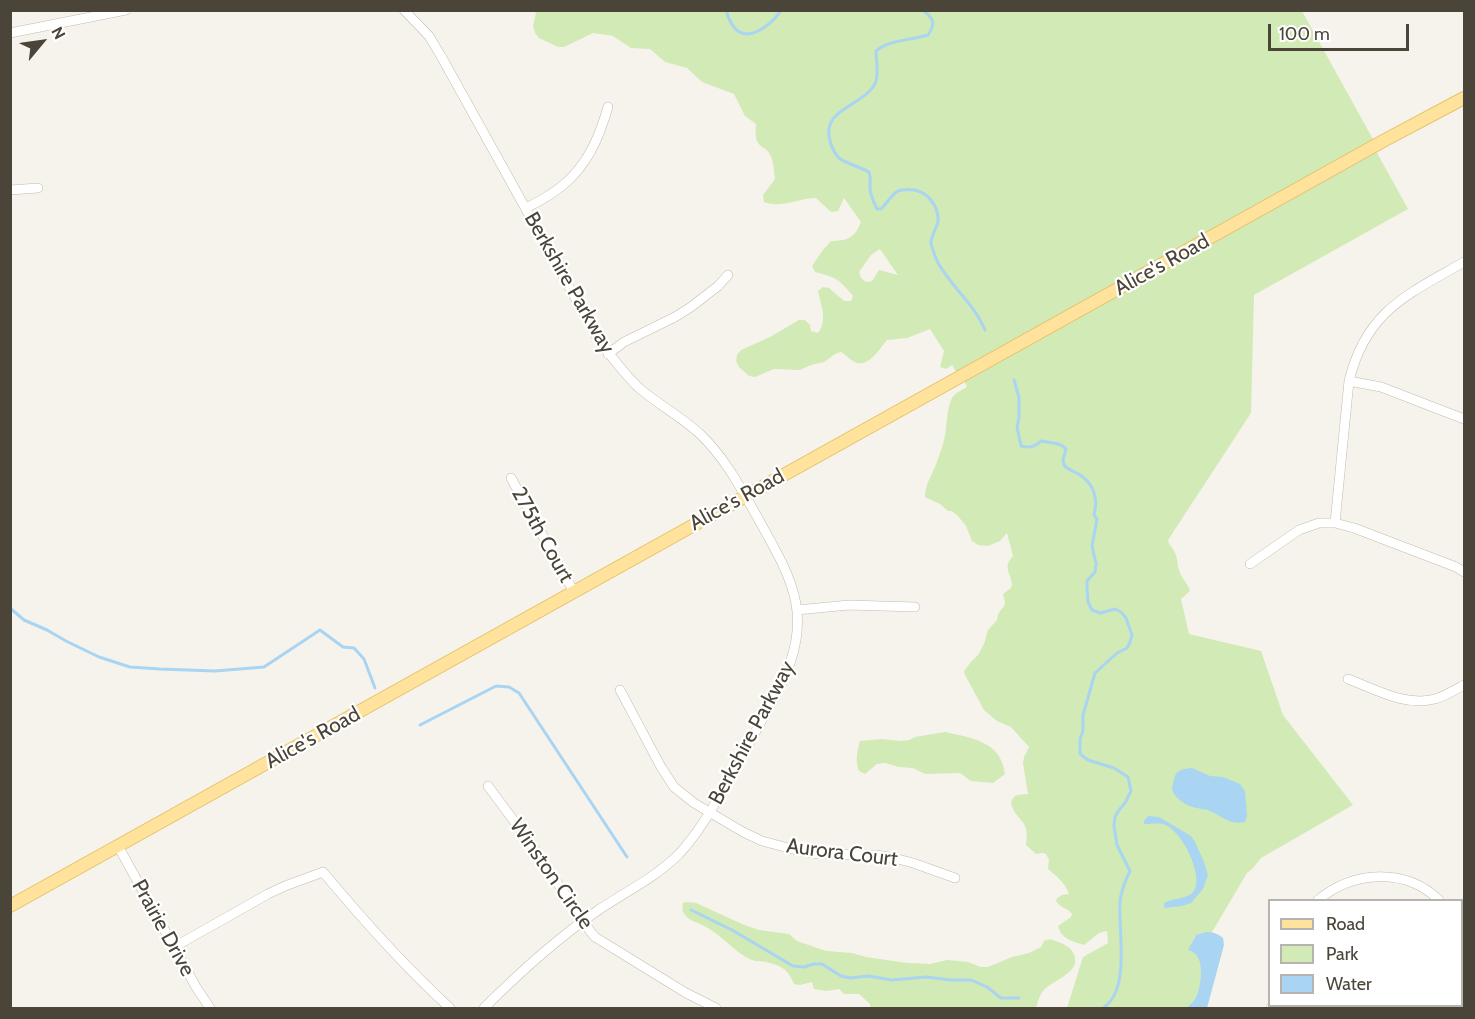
<!DOCTYPE html>
<html>
<head>
<meta charset="utf-8">
<style>
	body { margin:0 }
	#map { position:relative; width:1475px; height:1019px; overflow:hidden; background:#f6f3ec; font-family:Cabin,sans-serif }
	canvas { display:block }
	.frame { position:absolute; inset:0; border:12px solid #4b4439; pointer-events:none }
	.legend { position:absolute; left:1268px; top:899px; width:195px; height:108px; box-sizing:border-box; background:#fff; border:2px solid #b7b4b0; margin:0; padding:8px 10px; list-style:none; font-size:18px; color:#4b4439 }
	.legend li { display:flex; align-items:center; gap:12px; height:30px }
	.legend b { width:30px; border:2px solid #b7b4b0 }
	.north { position:absolute; left:12px; top:12px; width:60px; height:60px; -webkit-text-stroke:4px #fff; paint-order:stroke; rotate:61deg; font-size:16px; font-weight:700; line-height:24px; text-align:center; color:#4b4439 }
	.north::after { content:''; display:block; margin:auto; width:21px; height:27px; background:#4b4439; clip-path:polygon(50% 0,100% 100%,50% 72%,0 100%) }
	.scale { position:absolute; left:1268px; top:24px; width:141px; height:27px; box-sizing:border-box; border:3px solid #4b4439; border-top:0; padding-left:8px; font-size:18px; line-height:21px; white-space:nowrap; color:#4b4439; -webkit-text-stroke:4px #fff; paint-order:stroke }
</style>
</head>
<body>
<div id="map">
<canvas width="1475" height="1019"></canvas>
<div class="frame"></div>
<ul class="legend">
<li><b style="height:8px;background:#ffe39c"></b>Road</li>
<li><b style="height:16px;background:#d2eab5"></b>Park</li>
<li><b style="height:16px;background:#a9d4f2"></b>Water</li>
</ul>
<div class="north">N</div>
<div class="scale">100 m</div>
</div>
<script>
const context = document.querySelector('canvas').getContext('2d');
context.lineJoin = 'round';
function fillPath(path, color) { context.fillStyle = color; context.fill(path, 'evenodd'); }
function strokePath(path, color, width, dash) { context.strokeStyle = color; context.lineWidth = width; context.lineCap = dash ? 'butt' : 'round'; context.setLineDash(dash || []); context.stroke(path); }
function write(font, color, halo, rows, align = 'center') {
  context.font = font + ' Cabin,sans-serif'; context.lineWidth = 4.5; context.setLineDash([]); context.textBaseline = 'middle'; context.strokeStyle = halo; context.fillStyle = color; for (const [text, x, y, turn = 0] of rows) {
    context.save(); context.translate(x, y); context.rotate((+turn || 0) * Math.PI / 180); context.textAlign = isNaN(turn) ? turn : align; if (halo) context.strokeText(text, 0, 0); context.fillText(text, 0, 0); context.restore();
  }
}
fillPath(new Path2D(`
	M532,11H1302L1374,141L957,373L952,365L946,369L940,367L944,351L930,329L907,338L887,340C880,348 870,366 857,363C851,361 846,355 841,352L835,354L824,362L811,365L800,370L774,369L755,377L749,376L739,367L736,361L737,355L741,350L770,337L799,320H805L810,325L811,331L818,333C828,321 821,305 818,291L823,287L829,288L844,301H851L853,296C838,278 837,278 815,272L812,266L823,250L831,241C847,241 855,238 861,222L844,198L838,211L831,212L816,198C797,198 783,209 764,202L763,195L775,179C774,173 774,165 772,159C766,141 753,153 756,124L745,116L734,94L702,82L687,68L665,62L650,49L631,48L613,36L593,33L564,47H558L539,38L535,33L533,26L536,13ZM880,249L898,275L879,270L872,281L866,282L861,278L859,272L871,255Z
	M1376,151L1408,209L1254,295L1251,413L1168,540C1169,546 1173,547 1175,553C1178,559 1177,566 1180,573C1183,580 1188,584 1190,591L1181,599L1189,634L1261,651L1283,715L1353,805L1261,858L1253,868L1247,873L1212,932H1206L1194,937L1191,950C1205,959 1203,984 1196,997C1193,1001 1189,1005 1186,1008H1067L1083,957L1108,943L1107,931L1099,933L1084,945C1072,941 1061,939 1058,926L1071,917L1072,914C1068,908 1060,908 1056,901L1057,898L1062,895L1069,894C1065,882 1056,876 1048,869L1049,860L1046,854L1043,853L1036,854L1026,845C1030,818 1018,824 1011,804C1013,793 1020,795 1028,794L1023,763L1024,757L1029,747L1011,727L997,721L984,710L965,675L964,671L971,662L978,655L984,644L988,630L997,620L998,614L1004,606L1005,603L1003,594L1011,588L1012,585C1011,572 1002,568 1013,556L1007,533L1000,541L988,546L978,545L972,541L966,526L957,515L951,511H948L940,504L925,497C925,484 933,473 937,462C939,456 941,450 943,444C948,429 945,412 952,398C955,393 962,390 967,387L964,380Z
	M945,732C972,738 1001,741 1005,774L993,783L971,781L960,773L925,774L913,768L899,767L885,763L877,764L865,774L859,771C855,761 857,751 860,741L881,739L900,741L909,740L915,737Z
	M686,902L696,903L742,924L759,930L789,934L797,941L826,951L852,953L866,957L907,963L930,964L947,960L968,962L981,967H988L1012,957L1029,953L1041,947L1044,941L1050,939C1061,943 1073,946 1075,958C1078,974 1052,980 1043,991C1039,996 1038,1002 1036,1008H870V1004L859,994H844L839,989L826,991L814,989L812,982L800,985L794,984C788,969 782,966 766,962C762,961 757,962 752,960C735,953 723,936 706,927C700,923 691,922 686,916C682,912 682,908 683,903Z`), '#d2eab5');
fillPath(new Path2D(`
	M1192,768L1210,776L1223,777L1240,784L1245,791L1247,816L1245,822C1228,825 1224,817 1210,811C1206,809 1201,809 1196,808C1187,806 1173,798 1172,788C1172,787 1174,779 1174,779C1176,769 1184,769 1192,768Z
	M1148,816L1159,817L1191,836L1195,842L1204,862L1208,875L1203,889L1191,903L1182,906L1164,908V903C1173,898 1189,899 1194,891C1204,874 1181,829 1163,824C1158,823 1150,824 1144,824V821Z
	M1206,932C1213,932 1217,933 1223,938L1224,945L1207,1008H1186C1189,1005 1193,1002 1196,997C1202,985 1206,954 1188,950L1196,935Z`), '#a9d4f2');
strokePath(new Path2D(`
	M726,10C728,17 732,27 738,31C752,41 774,22 781,10
	M923,10C934,19 936,23 928,35C912,40 888,40 876,51C876,61 880,78 873,87C859,107 821,110 830,141C832,148 834,153 839,158C845,163 860,167 869,172C871,178 870,181 870,188C870,195 874,203 877,209H881C894,196 893,187 914,190C928,192 939,207 938,221C937,228 931,236 931,243C932,248 935,256 937,261C950,286 974,303 985,330
	M1014,380L1019,397V418L1017,427L1021,446C1030,448 1035,447 1041,441C1050,443 1060,442 1066,449L1063,460L1064,465C1069,471 1074,471 1080,475C1095,485 1098,499 1094,515L1097,519L1092,546L1096,564L1095,572L1087,581V588L1088,602L1092,610L1100,613L1115,609L1121,612L1126,618L1132,635L1130,642L1127,648L1117,653L1095,673L1083,715V731L1080,739V754L1088,760L1114,768L1128,777L1131,791L1125,803L1119,810L1115,817L1114,826L1117,845L1130,871C1125,881 1121,891 1120,902C1118,931 1131,990 1103,1008
	M10,608L24,620L47,630L66,641L99,657L130,667L160,669L215,671L264,667L320,630L343,647L354,648L364,659L375,688
	M420,725L496,686L509,687L519,693L627,857
	M691,910L732,930L793,966L804,967L814,964H822L841,976L850,978L868,976L892,980L926,977L951,980H971L987,987L1001,998H1019`), '#a9d4f2', 3);
const minor = new Path2D(`
	M404,10L429,36L441,56L598,339C611,356 623,373 639,388C659,405 682,417 701,435C724,457 739,485 755,513C791,578 816,613 780,687C765,715 749,743 734,771C717,800 702,829 679,854C655,878 625,892 597,911C555,940 519,973 484,1008
	M10,33L126,10
	M10,190L38,188
	M526,208C538,202 551,195 562,186C587,166 599,138 608,107
	M608,354L624,342L675,317L691,307L718,286L728,275
	M1349,381L1381,387L1464,419
	M511,478L574,592
	M1335,523L1349,381C1366,311 1407,295 1464,262
	M1250,564L1299,530L1319,523H1335L1354,528L1456,567L1464,572
	M797,610L849,605L915,607
	M1348,679C1375,689 1405,707 1435,699C1445,696 1455,690 1464,685
	M620,690L661,767L674,787L694,803L743,832L762,841L800,851L819,854L876,855L894,858L913,863L955,878
	M488,786L531,844L590,931L595,937L686,993L716,1008
	M118,846L196,987L210,1008
	M1318,900C1353,871 1405,867 1439,900
	M1462,937L1464,944
	M174,947L268,894L285,886L323,872C363,920 404,966 450,1008
	M1271,1008L1272,1006`);
const major = new Path2D(`
	M10,906L1385,140L1464,98`);
strokePath(minor, '#c2bbae', 10);
strokePath(major, '#e6c16a', 14);
strokePath(minor, '#fff', 9);
strokePath(major, '#ffe39c', 12);
write('21px', '#4b4439', '#fff', [
	["Alice's Road",1162,265,-29],
	["Berkshire Parkway",569,283,60],
	["Alice's Road",737,500,-29],
	["275th Court",542,535,61],
	["Berkshire Parkway",752,733,-62],
	["Alice's Road",313,738,-29],
	["Aurora Court",842,853,7],
	["Winston Circle",551,874,55],
	["Prairie Drive",163,928,61]
]);
</script>
</body>
</html>
